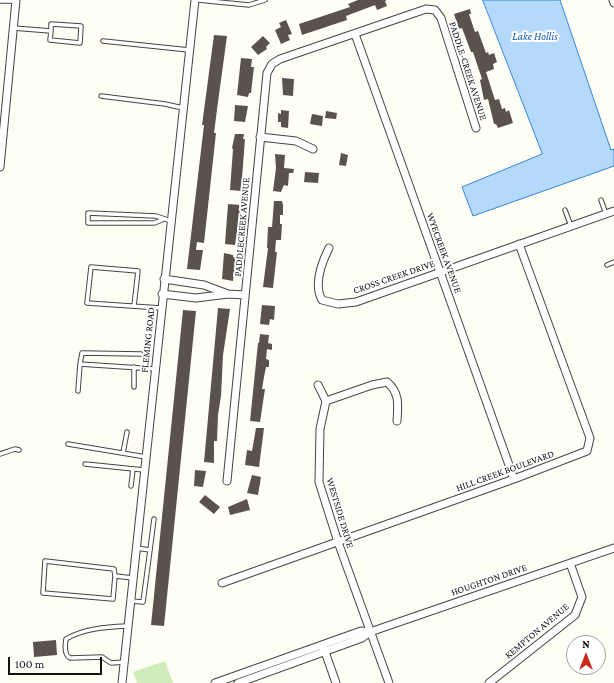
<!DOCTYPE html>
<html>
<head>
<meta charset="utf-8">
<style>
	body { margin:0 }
	#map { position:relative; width:614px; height:683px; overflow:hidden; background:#fffef5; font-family:"Crimson Pro",serif }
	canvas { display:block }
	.north { position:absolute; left:566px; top:635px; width:40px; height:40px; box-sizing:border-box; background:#fff; border:1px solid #a0a0a0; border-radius:50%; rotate:0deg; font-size:11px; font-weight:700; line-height:16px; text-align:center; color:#111 }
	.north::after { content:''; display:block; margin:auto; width:14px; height:18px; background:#cc291d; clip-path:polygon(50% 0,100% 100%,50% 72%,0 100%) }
	.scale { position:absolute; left:8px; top:657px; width:94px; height:18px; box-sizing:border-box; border:2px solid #111; border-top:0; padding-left:5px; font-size:12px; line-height:14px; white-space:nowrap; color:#111; -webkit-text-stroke:3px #fff; paint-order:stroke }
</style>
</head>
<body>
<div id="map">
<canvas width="614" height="683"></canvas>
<div class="north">N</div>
<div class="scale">100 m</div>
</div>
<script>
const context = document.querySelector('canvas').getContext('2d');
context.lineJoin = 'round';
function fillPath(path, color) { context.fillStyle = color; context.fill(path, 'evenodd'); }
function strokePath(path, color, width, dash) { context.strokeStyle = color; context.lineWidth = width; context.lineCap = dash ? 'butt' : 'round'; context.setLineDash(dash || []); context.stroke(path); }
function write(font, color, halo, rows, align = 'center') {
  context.font = font + ' "Crimson Pro",serif'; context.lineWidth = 4; context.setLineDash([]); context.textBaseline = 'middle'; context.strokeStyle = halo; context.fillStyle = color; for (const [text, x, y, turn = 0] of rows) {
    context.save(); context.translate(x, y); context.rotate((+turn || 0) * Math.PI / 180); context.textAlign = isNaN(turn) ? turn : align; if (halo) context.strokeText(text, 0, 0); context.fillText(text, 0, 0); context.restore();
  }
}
fillPath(new Path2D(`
	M165,661L173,683H137L133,672Z`), '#cfedba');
const water = new Path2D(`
	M483,0H560L611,150L614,149V166L473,216L462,187L542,154Z`);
fillPath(water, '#b5d9fa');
strokePath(water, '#3785d7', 1);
fillPath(new Path2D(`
	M358,0H387L385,1L387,6L377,10L375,5L346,16L347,20L302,35L299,24L350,7L348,4Z
	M470,9L471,14H469L475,32L478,31L486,53L488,52L489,55L494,53L497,62L493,64L494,69L486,72L495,100L499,99L502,109L505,108L506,112L509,110L513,123L498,128L496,124H494L488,99L484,100L480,80L482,79L473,52H471L462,28L459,29L454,14Z
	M286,20L292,34L288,35L290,40L281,44L275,30L281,27L279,23Z
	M214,35L227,36L218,102L214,133H216L204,243L197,242L196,250H203L200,270L187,269L204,125H202Z
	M263,36L270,43L266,47L267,49L258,55L251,47Z
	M241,58L252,59L251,67H254L251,93H249L248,97L237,95Z
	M282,78L294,79L293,96L283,95Z
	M235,105L248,106L245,122L234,121Z
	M281,110L289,111L288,128L281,127V122H278V113L281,114Z
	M326,111L337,113L336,119L325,118Z
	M312,114L323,116L322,126L310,124Z
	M235,134H244L243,139H245L241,191L230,190L233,149L232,148Z
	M341,153L348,155L346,166L339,165Z
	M275,154L285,155L284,168L294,169L293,173H289L288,186L284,185L281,192L273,191L276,168Z
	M305,172L319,173L318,183L304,182Z
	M274,201H282L283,205V215H280V224H282L281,240H276L275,252H277L273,288L263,287L268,248H267L268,227H272Z
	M228,204L241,205L235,245L225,244Z
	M224,253L233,255V257L236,258L233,281L222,279Z
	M262,305L275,306L274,320L270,319L269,325L260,324Z
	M218,308L230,309L223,355L221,396L218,415L217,441H214V463L204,462Z
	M183,310L196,311L164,626L151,625Z
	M260,334L269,335L268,343L272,344V350L267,349L266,359L269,360V367H266L264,377L262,389H265L260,422L250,421L258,343H259Z
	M256,428H264L259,467L245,465L247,450L252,451Z
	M195,470L206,471L203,487L194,486Z
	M252,475L261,477L258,495L247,493Z
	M205,495L220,507L214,514L199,502Z
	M247,499L250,510L230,515L228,507Z
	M56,640L57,655L34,657L33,642Z`), '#5a534c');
const service = new Path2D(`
	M198,0L249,5L265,0
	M0,1H16
	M13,28L51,31V24L81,26L80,43L50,40L51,31
	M103,41L189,50
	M101,96L165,104L183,108
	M601,200L606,214
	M565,210L571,226
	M162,220L154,223H88V213L156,216L171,221
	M607,265L614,262
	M134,306L138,271L91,267L87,303L161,308
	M80,364L82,353L141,354
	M134,387V367
	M78,391L80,364L155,369
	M68,444L146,457
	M123,453L127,432
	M0,454L15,449L19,450
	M85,464L144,470
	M131,486L133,469
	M136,548L150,550L154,519
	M115,576L114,569L45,561L43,593L113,599L115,576L133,578
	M131,601L143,602L150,550
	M125,662L111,663L102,657L70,658C64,655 65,645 66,639C84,628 108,627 128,626`);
const minor = new Path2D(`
	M613,0L614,3
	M355,34L514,479
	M260,137L296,141L313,149
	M0,167L16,0
	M329,248C322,262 313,284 322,300L338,304L356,302L614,211
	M164,279L204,285L228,294
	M162,294L196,298L228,294L245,295
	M318,385L326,401
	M227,481L267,73L272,64L280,59L426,9L435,10L441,18L476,128
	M222,583L514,479L587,451L590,438L519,244
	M370,632L614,548
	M324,649L336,683
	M122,683L195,0
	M215,683L361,631L370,632L362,638L238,683
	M389,683L338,542L319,482L320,429L326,401L372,385L387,382C400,393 398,405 397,421
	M489,683L575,615L582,597L570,563`);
strokePath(service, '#444', 5.5);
strokePath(minor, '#444', 9);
strokePath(service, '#fff', 3.5);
strokePath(minor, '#fff', 7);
write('10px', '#111', '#fff', [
	["PADDLE-CREEK AVENUE",468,71,72],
	["PADDLECREEK AVENUE",242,227,-85],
	["WYECREEK AVENUE",444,253,70],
	["CROSS CREEK DRIVE",394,277,-19],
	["FLEMING ROAD",148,340,-84],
	["HILL CREEK BOULEVARD",505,471,-20],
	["WESTSIDE DRIVE",340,513,73],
	["HOUGHTON DRIVE",489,580,-19],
	["KEMPTON AVENUE",537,631,-40]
]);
write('italic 11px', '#0f56ae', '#fff', [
	["Lake Hollis",535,37]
]);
</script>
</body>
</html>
